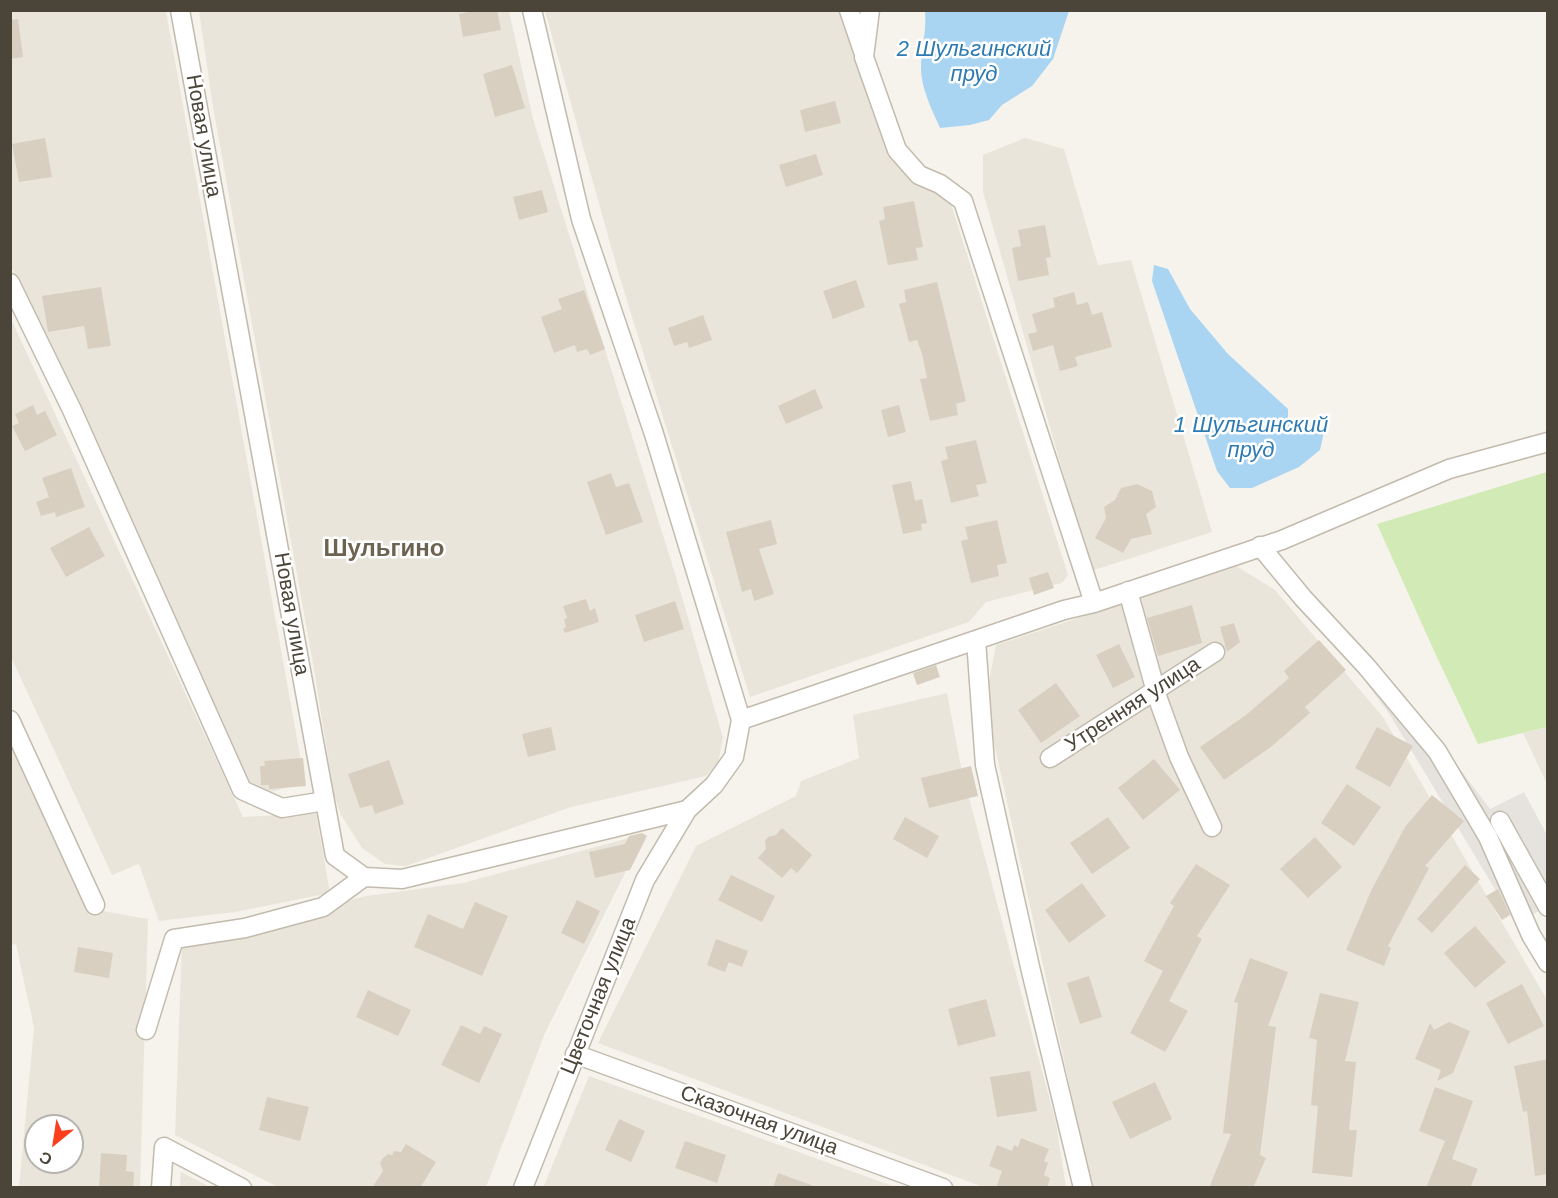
<!DOCTYPE html>
<html>
<head>
<meta charset="utf-8">
<style>
	body { margin:0 }
	#map { position:relative; width:1558px; height:1198px; overflow:hidden; background:#f6f3ec; font-family:Helvetica,sans-serif }
	canvas { display:block }
	.frame { position:absolute; inset:0; border:12px solid #4b4439; pointer-events:none }
	.north { position:absolute; left:24px; top:1114px; width:60px; height:60px; box-sizing:border-box; background:#fff; border:2px solid #b7b4b0; border-radius:50%; rotate:210deg; font-size:16px; font-weight:700; line-height:24px; text-align:center; color:#4b4439 }
	.north::after { content:''; display:block; margin:auto; width:21px; height:27px; background:#fc3f1d; clip-path:polygon(50% 0,100% 100%,50% 72%,0 100%) }
</style>
</head>
<body>
<div id="map">
<canvas width="1558" height="1198"></canvas>
<div class="frame"></div>
<div class="north">С</div>
</div>
<script>
const context = document.querySelector('canvas').getContext('2d');
context.lineJoin = 'round';
function fillPath(path, color) { context.fillStyle = color; context.fill(path, 'evenodd'); }
function strokePath(path, color, width, dash) { context.strokeStyle = color; context.lineWidth = width; context.lineCap = dash ? 'butt' : 'round'; context.setLineDash(dash || []); context.stroke(path); }
function write(font, color, halo, rows, align = 'center') {
  context.font = font + ' Helvetica,sans-serif'; context.lineWidth = 5; context.setLineDash([]); context.textBaseline = 'middle'; context.strokeStyle = halo; context.fillStyle = color; for (const [text, x, y, turn = 0] of rows) {
    context.save(); context.translate(x, y); context.rotate((+turn || 0) * Math.PI / 180); context.textAlign = isNaN(turn) ? turn : align; if (halo) context.strokeText(text, 0, 0); context.fillText(text, 0, 0); context.restore();
  }
}
fillPath(new Path2D(`
	M10,11H166L305,783L270,792L248,781L11,266Z
	M199,11H509L533,119L677,580L723,738L718,763L706,776L571,807L406,866L385,864L362,848L341,815L334,795L314,669L213,107Z
	M545,11H851L901,170L950,201L1068,575L1062,583L986,602L969,622L750,697L619,275Z
	M1025,138L1064,149L1098,265L1131,260L1212,532L1091,571L983,192V155Z
	M10,317L243,817L316,813L330,893L235,912L159,921L139,864L112,875L11,657Z
	M1236,566L1275,590L1383,717L1547,1000V1187H1092L985,702L996,645Z
	M947,693L962,772L1056,1123L1066,1187H983L598,1043L696,846L796,796L801,781L859,758L853,715Z
	M1547,727H1548L1547,784L1523,733Z
	M10,728L91,909L148,919L140,1187H19L34,1028L16,944L11,945ZM36,1126H72V1162H36Z
	M629,838L633,857L545,1033L486,1187H278L175,1135L182,945L366,896L463,883Z
	M589,1076L895,1187L543,1188Z
	M181,1172L210,1187H180Z`), '#eae5da');
fillPath(new Path2D(`
	M1310,591L1405,696L1490,809L1524,792L1547,835V906L1516,924L1390,715L1353,665L1294,604Z`), '#e6e2dd');
fillPath(new Path2D(`
	M1547,472V727L1478,744L1435,653L1377,524Z`), '#d2eab5');
fillPath(new Path2D(`
	M925,11V10L1069,11L1053,59L1032,86L1002,105L989,120L970,125L940,128C932,110 921,88 921,68C921,49 927,30 925,11Z
	M1154,265L1168,269L1190,309L1228,354L1288,409V419L1296,428L1312,419L1324,432L1320,450L1299,467L1252,488H1230L1217,471L1152,281Z`), '#a9d4f2');
fillPath(new Path2D(`
	M478,10H497L501,30L463,37L459,14Z
	M18,19L23,57L10,59V20Z
	M512,65L525,108L495,117L483,74Z
	M835,101L841,123L805,132L800,110Z
	M45,138L52,177L19,182L12,144Z
	M816,154L823,175L786,187L779,165Z
	M542,190L548,212L519,220L513,197Z
	M914,201L923,247L916,248L918,260L888,265L879,221L885,219L883,207Z
	M1045,225L1051,257L1046,258L1049,275L1018,281L1012,248L1021,246L1018,230Z
	M856,280L865,307L833,319L823,291Z
	M937,282L966,401L956,404L958,415L930,421L920,379L927,378L922,354L917,340L909,342L899,304L906,302L904,290Z
	M101,287L111,346L88,349L84,326L48,332L42,296Z
	M584,290L605,349L590,355L587,349L577,352L575,345L554,353L541,317L562,309L558,299Z
	M1074,292L1077,305L1088,302L1092,315L1102,312L1112,347L1075,357L1078,366L1060,371L1053,345L1033,351L1028,334L1037,332L1032,314L1055,307L1053,298Z
	M703,315L712,340L689,348L687,342L674,346L668,328Z
	M815,389L823,408L786,424L778,406Z
	M33,405L37,415L45,411L57,435L25,451L12,426L19,423L15,414Z
	M899,405L906,432L888,437L881,410Z
	M976,440L987,483L976,485L979,496L951,503L941,461L948,459L945,447Z
	M71,468L85,507L56,517L55,512L41,516L36,502L49,497L42,478Z
	M611,473L616,487L629,483L643,522L606,535L587,482Z
	M911,481L915,501L922,499L927,523L921,524L922,530L903,534L892,485Z
	M1137,484L1152,491L1156,507L1146,514L1152,534L1131,539L1123,553L1095,538L1106,518L1104,507L1115,500L1121,488Z
	M771,520L777,544L759,549L774,594L754,601L751,589L742,592L726,532Z
	M997,520L1007,563L997,565L999,576L971,583L961,541L968,539L965,527Z
	M89,527L105,556L66,577L50,548Z
	M1048,572L1054,588L1034,595L1029,578Z
	M586,599L590,611L595,608L599,622L565,633L563,629L566,627L564,619L567,618L563,606Z
	M675,601L684,629L644,642L635,615Z
	M1192,605L1202,643L1158,656L1147,618Z
	M1234,623L1240,642L1227,652L1220,627Z
	M1319,640L1346,670L1305,707L1310,713L1272,746L1224,780L1200,747L1246,715L1289,678L1284,671Z
	M1119,644L1135,677L1113,688L1096,655Z
	M936,665L940,677L917,685L913,673Z
	M1056,683L1080,716L1041,743L1018,710Z
	M551,727L556,750L528,757L522,734Z
	M1377,727L1413,746L1390,787L1355,768Z
	M303,758L306,786L269,789V785H261L260,766H265L264,761Z
	M1154,759L1180,790L1143,820L1118,788Z
	M389,760L404,804L375,814L372,805L360,808L348,774Z
	M971,766L978,796L929,808L921,778Z
	M1347,784L1381,807L1354,846L1321,823Z
	M1432,795L1464,821L1425,866L1429,868L1388,946L1391,948L1384,966L1346,950L1371,891L1405,827Z
	M905,817L939,836L927,858L893,839Z
	M1108,817L1130,848L1092,874L1070,843Z
	M782,828L812,855L797,873L791,868L782,878L758,858L766,849L765,841L768,837L776,835Z
	M642,833L647,836L630,870L595,878L589,852L625,844L629,836Z
	M1315,837L1342,867L1308,898L1280,869Z
	M1196,864L1230,885L1197,936L1202,939L1169,1001L1188,1011L1165,1052L1130,1033L1163,971L1144,961L1174,906L1170,903Z
	M1465,865L1480,879L1432,933L1417,919Z
	M731,875L775,896L762,922L718,900Z
	M1082,883L1106,916L1069,943L1045,910Z
	M1498,889L1510,915L1502,920L1486,896Z
	M577,900L600,911L584,944L561,933Z
	M475,902L508,916L482,976L414,947L428,914L463,929Z
	M1475,926L1506,962L1475,988L1444,953Z
	M716,939L748,951L742,967L729,962L725,972L707,965Z
	M78,947L113,953L109,978L74,972Z
	M1250,958L1288,972L1268,1026L1276,1027L1260,1155L1266,1158L1253,1188H1209L1231,1134L1223,1133L1238,1003L1234,1002Z
	M1089,976L1102,1017L1080,1024L1067,983Z
	M1522,984L1544,1026L1508,1044L1486,1003Z
	M368,990L411,1010L398,1036L356,1017Z
	M1320,993L1359,1002L1345,1061L1356,1062L1349,1130H1357L1352,1177L1312,1173L1318,1106L1311,1105L1317,1040L1309,1038Z
	M986,999L996,1036L958,1046L948,1009Z
	M1449,1022L1470,1031L1453,1073L1437,1081L1441,1070L1415,1059L1430,1023L1434,1030Z
	M461,1025L480,1034L484,1026L502,1034L479,1083L441,1065Z
	M1548,1059V1174L1535,1176L1527,1111L1523,1112L1514,1066Z
	M1030,1071L1037,1111L997,1117L990,1077Z
	M1155,1082L1172,1119L1130,1139L1112,1102Z
	M1435,1087L1473,1101L1452,1159L1478,1169L1470,1188H1426L1445,1141L1419,1131Z
	M267,1097L309,1107L300,1141L259,1130Z
	M619,1119L645,1131L631,1162L605,1150Z
	M1021,1138L1049,1149L1044,1161L1048,1163L1044,1175L1050,1178L1047,1188H996L1002,1171L989,1166L997,1145L1012,1151L1014,1145L1018,1147Z
	M685,1141L726,1155L717,1183L675,1168Z
	M406,1144L436,1162L420,1188H372L383,1171L380,1163L383,1158L388,1154L392,1155L394,1151L401,1152Z
	M101,1153L127,1155L126,1171L134,1172L133,1188H99Z
	M778,1173L814,1186L813,1188H773Z`), '#d8cfc1');
const minor = new Path2D(`
	M180,10L335,856L364,877L402,879L687,810
	M849,10L863,51
	M870,10L864,57L897,150L919,175L940,184L963,201L1094,603
	M10,283L72,410L242,790L282,808L325,801
	M1260,546L1303,598L1366,666L1437,751L1488,837L1531,935L1548,963
	M1128,591L1158,699L1179,757L1212,827
	M976,640L985,765L1030,967L1083,1188
	M10,720L95,905
	M741,720L1064,610L1094,603L1282,540L1449,469L1548,442
	M1050,758L1215,652
	M1500,821L1548,907
	M146,1030L174,939L245,928L323,907L364,877
	M575,1054L943,1188
	M161,1188L164,1147L242,1188
	M523,1188L645,880L687,810L714,785L734,757L741,720L654,434L581,219L532,10`);
strokePath(minor, '#c2bbae', 21);
strokePath(minor, '#fff', 18);
write('21px', '#4b4439', '#fff', [
	["Новая улица",203,136,80],
	["Новая улица",291,614,80],
	["Утренняя улица",1133,705,-33],
	["Цветочная улица",599,996,-68],
	["Сказочная улица",759,1121,20]
]);
write('italic 22px', '#2e7ab2', '#fff', [
	["2 Шульгинский",974,50],
	["пруд",974,75],
	["1 Шульгинский",1251,426],
	["пруд",1251,451]
]);
write('bold 24px', '#6e6250', '#fff', [
	["Шульгино",384,549]
]);
</script>
</body>
</html>
